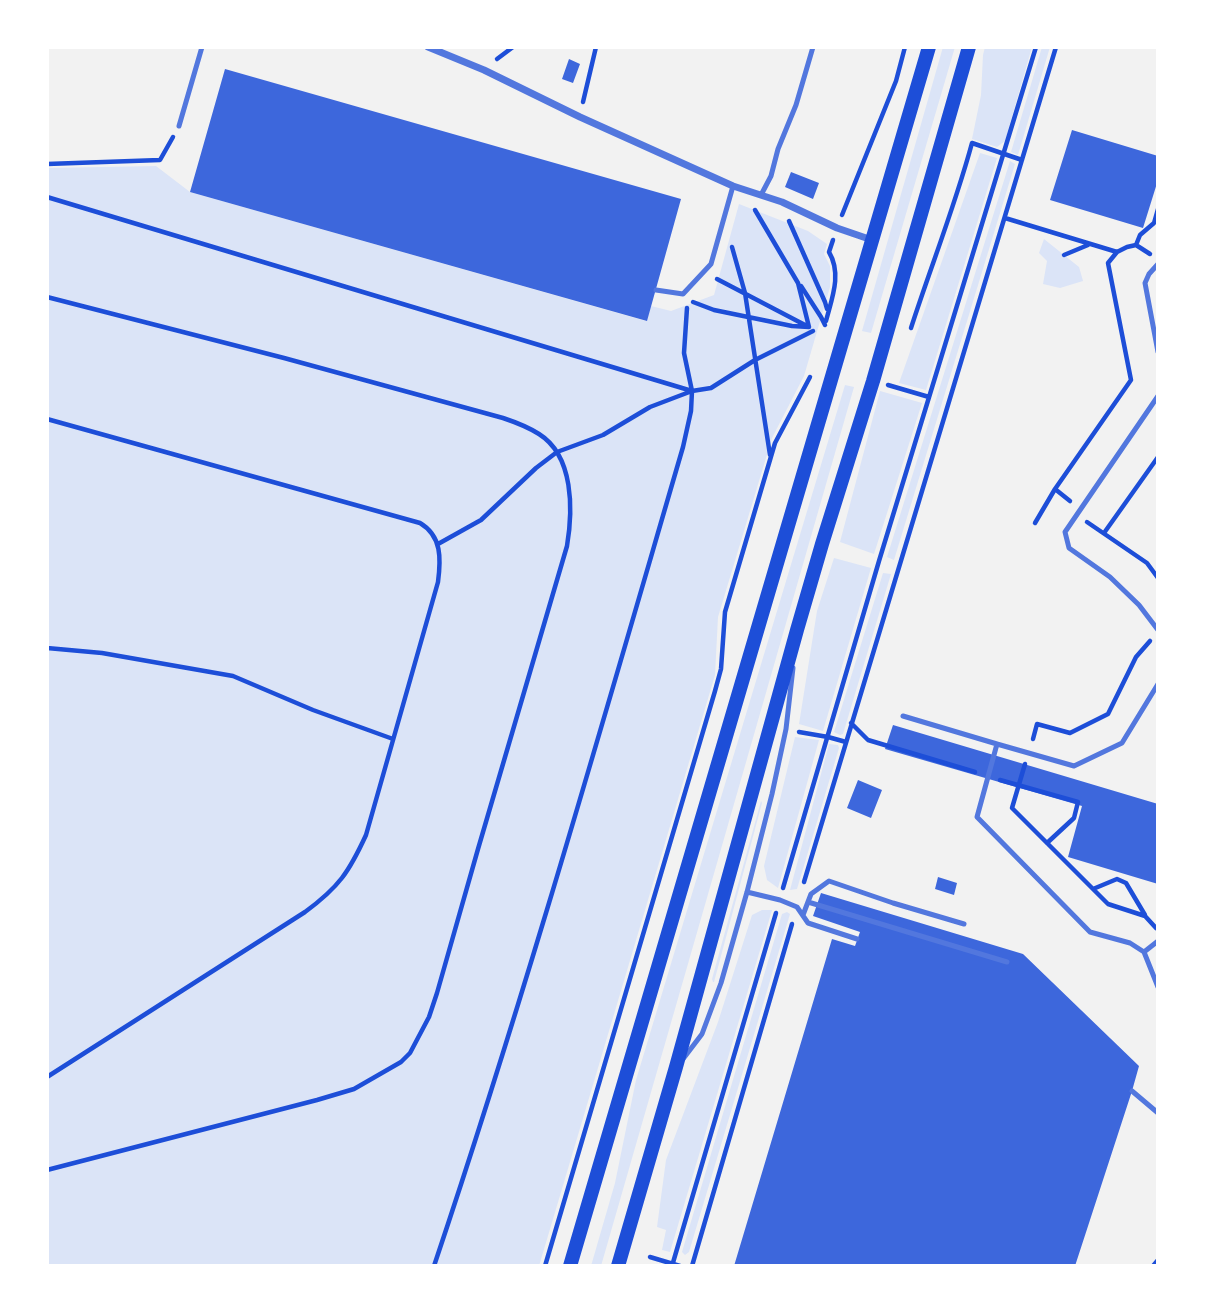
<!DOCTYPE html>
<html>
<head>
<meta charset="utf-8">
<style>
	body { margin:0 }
	#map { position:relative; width:1205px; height:1313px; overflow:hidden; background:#f2f2f2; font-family:"Sofia Sans Condensed",sans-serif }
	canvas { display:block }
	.frame { position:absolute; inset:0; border:49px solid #fff; pointer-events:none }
</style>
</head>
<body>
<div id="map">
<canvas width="1205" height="1313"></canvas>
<div class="frame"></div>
</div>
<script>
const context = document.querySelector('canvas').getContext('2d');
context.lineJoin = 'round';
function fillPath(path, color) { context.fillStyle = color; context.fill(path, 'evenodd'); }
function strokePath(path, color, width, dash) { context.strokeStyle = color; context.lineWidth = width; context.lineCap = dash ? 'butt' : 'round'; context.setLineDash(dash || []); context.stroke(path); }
fillPath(new Path2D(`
	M943,47H955L871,333L862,331Z
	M985,47H1032L1005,141L997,147L972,139L981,95L983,55Z
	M1042,47H1050L1018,155L1011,152Z
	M980,153L997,158L926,390L899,383Z
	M1010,161L1015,164L894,560L887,557Z
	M156,166L190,192L646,321L651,306L671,311L714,295L739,204L808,231L827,244L824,254L830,266V287L804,376L772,438L718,617L715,675L539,1266H47V168Z
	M1044,239L1079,267L1083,281L1060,288L1043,284L1047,261L1039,253Z
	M845,385L854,387L601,1266H591L615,1183L636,1080Z
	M880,391L922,403L874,554L840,542Z
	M834,558L871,568L823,731L799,724L817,611Z
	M883,573L891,574L843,734L840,735L834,732Z
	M795,737L819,740L778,888L767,880L764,866Z
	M829,744L838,745L839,748L797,889L790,890Z
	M761,801L762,803L714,982H713L712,979Z
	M762,910H772L670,1252L662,1250L666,1230L657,1227L666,1160L718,1022L752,915Z
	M787,912L790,914L689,1252L685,1255L682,1252L782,914Z`), '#dbe4f7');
fillPath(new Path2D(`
	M569,59L580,64L573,83L562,79Z
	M225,69L681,199L647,321L190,192Z
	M1072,130L1158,156V180L1143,228L1050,200Z
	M791,172L819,183L813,199L785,187Z
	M893,725L1158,804V884L1068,857L1082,806L885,749Z
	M858,780L882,790L871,818L847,808Z
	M938,877L957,883L954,895L935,889Z
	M821,893L1023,954L1139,1066L1132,1091L1075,1266H734L832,939L855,946L860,932L813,916Z`), '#3d67dc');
strokePath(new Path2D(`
	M497,59L513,47
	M583,102L596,47
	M47,164L160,160L173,137
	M47,197L692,391L711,388L755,360L813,331
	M842,215L896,81L905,47
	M1005,218L1117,252L1127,247L1136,245L1140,235L1154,223L1158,209
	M789,221L825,302L827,309
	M1136,245L1150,254
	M732,247L745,293L770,455
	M1064,255L1088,245
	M717,279L805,325
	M801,286L821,317L825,325
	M47,297L284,358L503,418C515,422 528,427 539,434C574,456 573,510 567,546L478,849L437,993L429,1017L410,1053L401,1062L354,1089L317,1100L47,1170
	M693,302L714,310L792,326L809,327L798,283L755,210
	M826,321C832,298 842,274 829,252L833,240
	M911,328C931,266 955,206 972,143L1022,160
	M888,385L929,397
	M47,419L420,523C442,536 441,559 438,582L366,835C349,872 339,887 305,912L47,1077
	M1055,489L1070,501
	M1087,522L1147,563L1158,578
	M1035,523L1055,489L1131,380L1108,263L1117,252
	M1104,533L1158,457
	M438,544L481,520L536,468L557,452L603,435L650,407L692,391
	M47,648L102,653L233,676L313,710L393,739
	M851,723L868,740L975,772
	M799,732L828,737L846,742
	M1033,739L1037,724L1070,733L1108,714L1136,657L1150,641
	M1025,764L1012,808L1108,904L1145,916L1156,928
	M1000,780L1078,802L1074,818L1047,843
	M804,882L1056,47
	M783,888L879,561L1036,47
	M1093,889L1117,879L1126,883L1145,915
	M650,1257L680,1266
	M434,1266C525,995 603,721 683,447L691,411L692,391L684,353L687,308
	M545,1266L715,691L721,669L725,612L775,443L810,377
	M672,1266L776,913
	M692,1266L792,924
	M1153,1266L1158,1260`), '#1d4ed8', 4.5);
strokePath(new Path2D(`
	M179,126L202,47
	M761,195L771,176L778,149L796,105L813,47
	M1158,264L1149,274L1145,283L1158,352
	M656,290L683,294L711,264L733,186
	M1158,396L1065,532L1069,548L1110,577L1139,605L1158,630
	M1158,684L1122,743L1074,766L997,744L977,817L1090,932L1130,943L1144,952L1158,987
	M903,716L997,744
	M747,892L780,900L797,907L808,923L857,939
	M808,902L1007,962
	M803,915L811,894L829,881L893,903L964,924
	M1144,952L1158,941
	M683,1059L702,1034L721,983L747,892L772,794L786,729L793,668
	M1132,1091L1158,1113`), '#5277de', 5);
strokePath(new Path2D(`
	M428,47L484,70L580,117L733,186L782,202L837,228L872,240`), '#5277de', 7);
strokePath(new Path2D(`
	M570,1266L929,47
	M618,1266L676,1067L797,630L822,544L873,381L969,47`), '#1d4ed8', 14);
</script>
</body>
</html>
